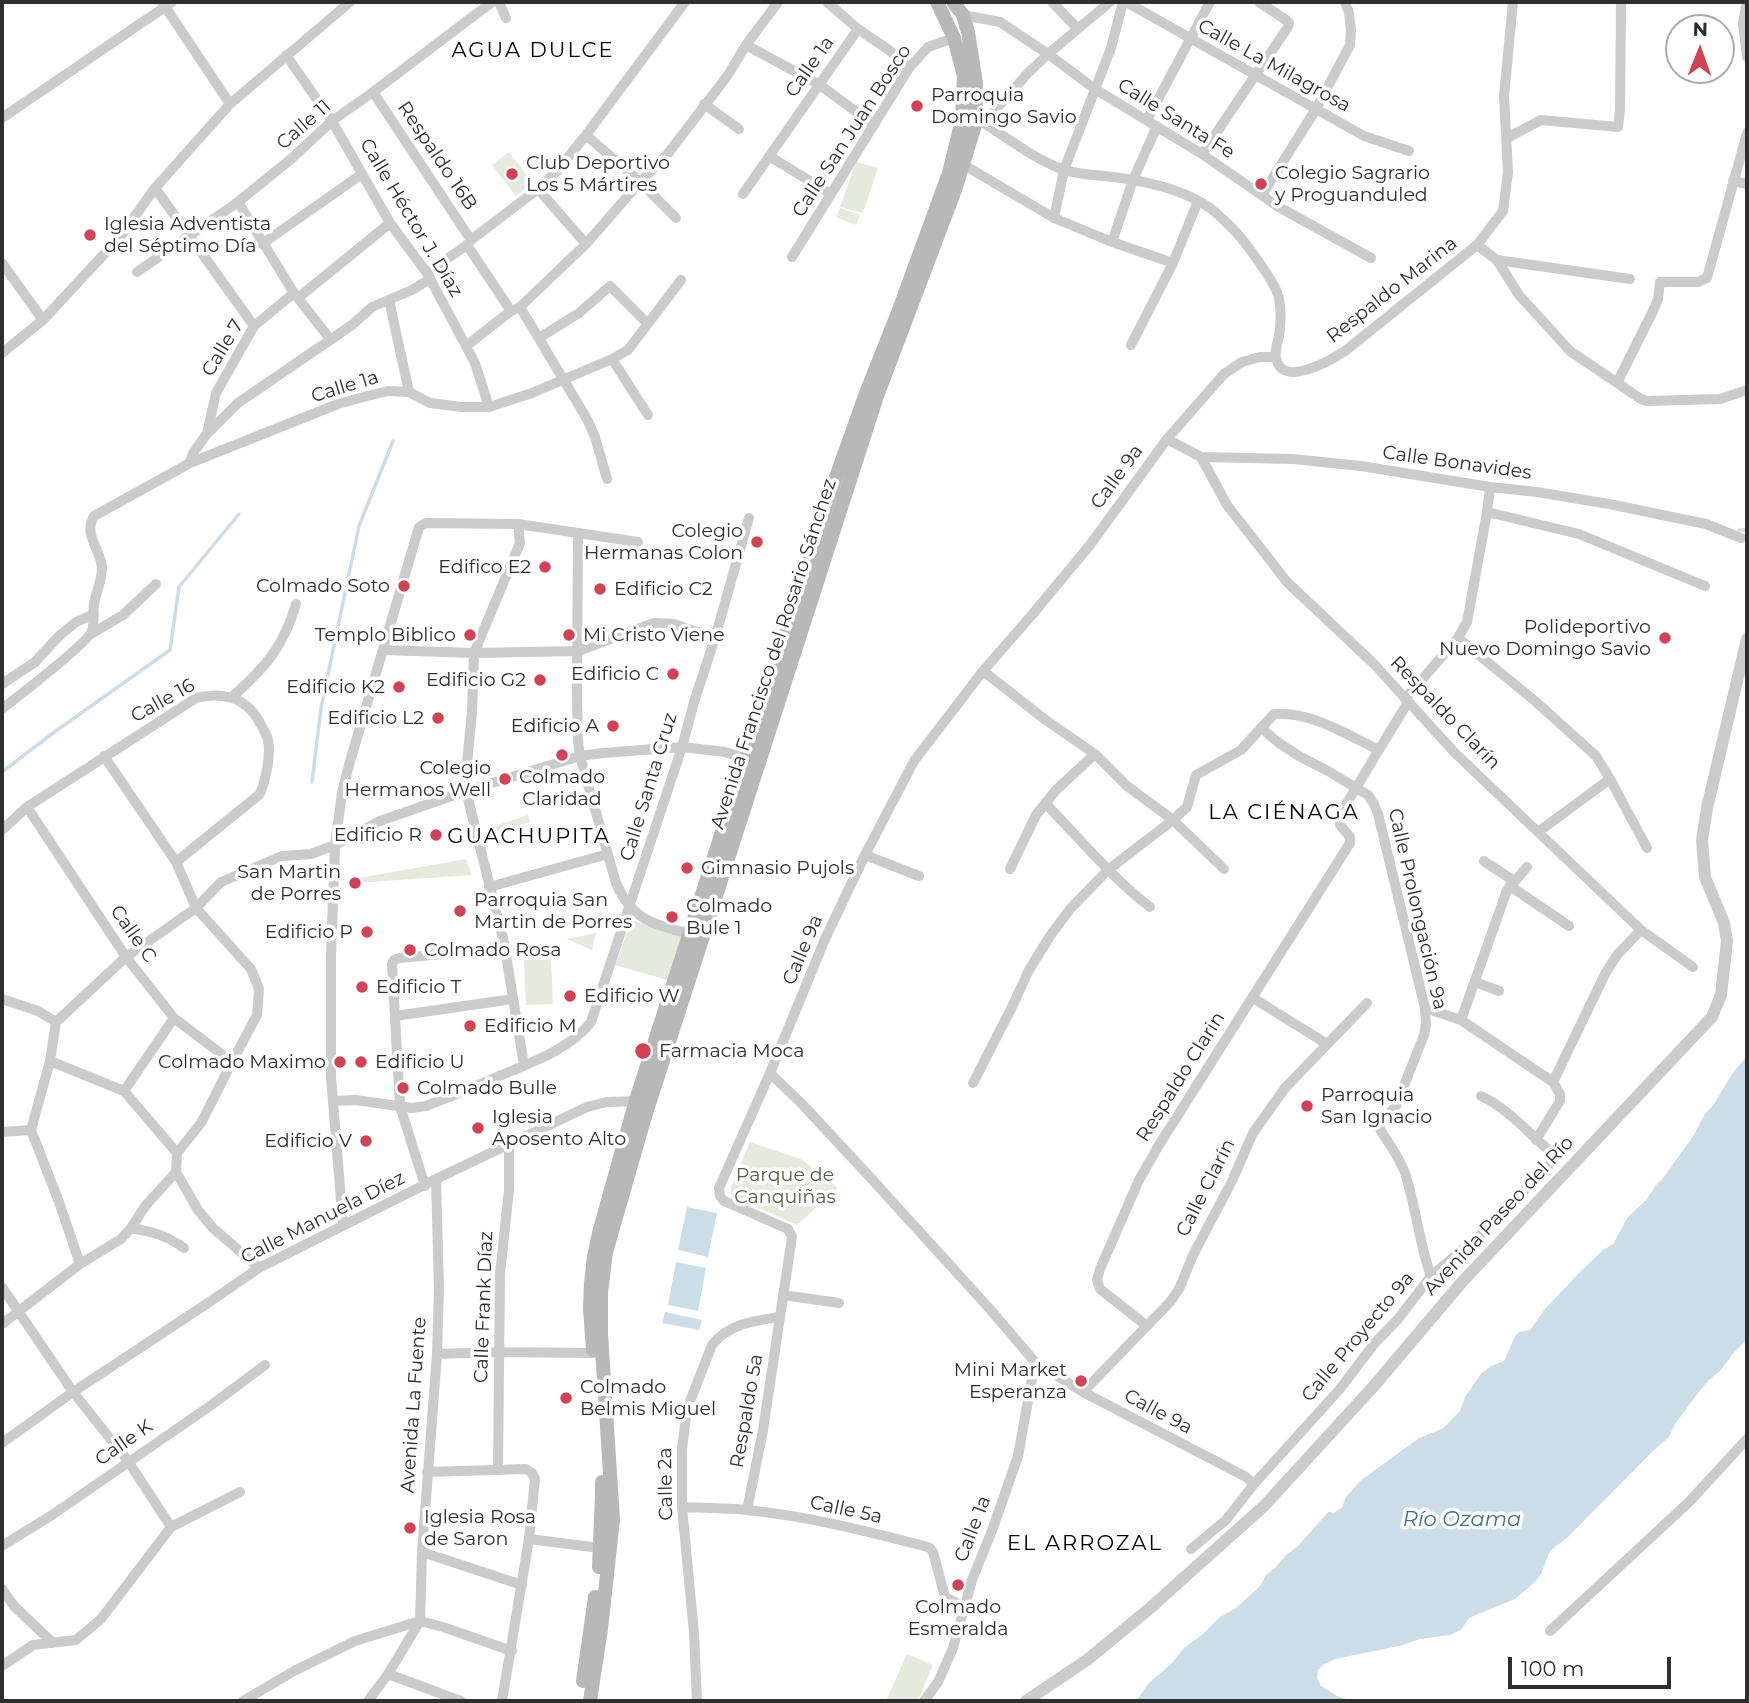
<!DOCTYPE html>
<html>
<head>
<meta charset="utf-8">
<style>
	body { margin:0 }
	#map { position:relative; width:1749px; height:1703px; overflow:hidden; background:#fff; font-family:Montserrat,sans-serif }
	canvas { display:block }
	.frame { position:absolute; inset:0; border:4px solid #2e2e2e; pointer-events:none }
	.north { position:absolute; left:1665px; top:14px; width:70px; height:70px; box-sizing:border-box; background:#fff; border:2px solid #ababab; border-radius:50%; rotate:1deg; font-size:19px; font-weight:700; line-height:28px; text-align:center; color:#2e2e2e }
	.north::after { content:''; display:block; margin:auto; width:24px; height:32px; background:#d34254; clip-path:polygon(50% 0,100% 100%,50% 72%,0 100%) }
	.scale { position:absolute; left:1508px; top:1657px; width:163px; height:32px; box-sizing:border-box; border:4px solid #2e2e2e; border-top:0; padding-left:9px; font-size:21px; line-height:24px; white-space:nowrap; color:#2e2e2e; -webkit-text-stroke:5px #fff; paint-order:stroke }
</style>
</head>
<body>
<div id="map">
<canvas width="1749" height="1703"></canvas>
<div class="frame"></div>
<div class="north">N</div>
<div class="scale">100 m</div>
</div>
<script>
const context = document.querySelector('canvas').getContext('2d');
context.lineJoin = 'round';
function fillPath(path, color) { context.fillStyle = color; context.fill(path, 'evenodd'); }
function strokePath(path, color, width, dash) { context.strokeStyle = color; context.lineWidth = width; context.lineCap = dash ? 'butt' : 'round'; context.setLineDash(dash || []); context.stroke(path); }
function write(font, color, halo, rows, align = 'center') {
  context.font = font + ' Montserrat,sans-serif'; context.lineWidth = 7; context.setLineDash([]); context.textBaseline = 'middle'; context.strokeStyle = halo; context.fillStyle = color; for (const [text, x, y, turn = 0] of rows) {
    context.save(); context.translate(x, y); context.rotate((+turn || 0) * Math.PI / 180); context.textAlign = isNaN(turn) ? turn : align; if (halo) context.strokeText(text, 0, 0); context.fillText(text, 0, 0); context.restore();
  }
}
fillPath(new Path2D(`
	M509,152L533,183L516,196L492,165Z
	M856,162L878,168L863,213L840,207Z
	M840,208L860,215L856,225L836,217Z
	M528,815L530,822L491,832L489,828Z
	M466,859L472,875L355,883L354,879Z
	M632,920L688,938L671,981L615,965Z
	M596,933L592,950L567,939Z
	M551,959L553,1004L526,1005L524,960Z
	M750,1142L801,1159L838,1188L797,1225L731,1195V1187Z
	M907,1654L933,1665L918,1701H893L887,1699Z`), '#e5eadd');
fillPath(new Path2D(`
	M1747,1056V1339L1733,1354L1720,1371L1709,1380L1698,1393L1675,1424L1669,1437L1653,1451L1568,1537L1550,1551L1541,1574L1535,1582L1515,1599L1469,1618L1461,1630L1450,1635L1420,1639L1399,1646L1335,1659L1324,1664L1318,1670L1317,1678L1321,1686L1337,1696L1346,1699L1349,1701H1136L1148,1684L1172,1663L1184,1648L1203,1634L1220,1617L1236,1608L1260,1586L1266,1575L1275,1568L1286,1555L1298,1546L1328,1512L1334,1513L1342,1507L1346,1497L1360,1481L1419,1438L1442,1429L1460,1411L1465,1397L1481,1374L1491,1366L1504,1361L1515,1336L1519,1332L1530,1330L1545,1309L1579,1273L1603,1250L1613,1244L1628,1217L1646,1200L1656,1185L1663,1178L1692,1138L1705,1114L1714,1104L1732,1074Z
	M687,1207L717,1213L708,1257L678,1250Z
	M676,1262L706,1268L698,1311L668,1305Z
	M665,1312L702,1320L699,1330L662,1323Z`), '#cbdee8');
strokePath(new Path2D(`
	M1739,530H1746
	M2,772L53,733L170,650L179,587L239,514
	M312,782L321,708L359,526L393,441`), '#cbdee8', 3.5);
strokePath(new Path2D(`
	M162,2L230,104
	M499,2L506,18
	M827,2L858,29L889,50L909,68
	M1052,2L1078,29
	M1126,2L1364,136L1409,151
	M1747,2L1743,23L1747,57
	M963,15L1000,22L1048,54L1095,89L1202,154L1277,206L1371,258
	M746,45L820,85L874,125
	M286,55L332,121L390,223L427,273L475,363L489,407
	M373,92L471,240
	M704,104L739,129
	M2,118L172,2
	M1147,120L1210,2
	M973,121L984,123C1007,138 1036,160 1062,169C1078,175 1097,175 1114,177C1144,181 1185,190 1210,208C1218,214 1226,222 1233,229C1244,240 1274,281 1278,295C1282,309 1281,323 1279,337C1277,343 1275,351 1276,358C1282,389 1331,360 1345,351L1477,245L1503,211L1508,172L1504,96L1513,2
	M984,123L1027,74L1048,54L1110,2
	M586,135L640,182L676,218
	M1507,138L1541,120L1618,127L1620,110L1621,2
	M1202,154L1288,27L1289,23L1286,20L1259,2
	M769,156L831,194
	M964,165L1054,218L1112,242L1173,263
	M1733,181L1747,184
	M155,188L254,326
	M538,189L586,244
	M743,194L858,29
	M1262,195L1316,109L1350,45L1351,30L1349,13L1345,2
	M238,202L294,293L330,339
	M1054,218L1064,170L1111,48L1123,2
	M1112,242L1133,180L1157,126
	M262,244L362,174
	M467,245L511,311
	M1477,245L1497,260L1519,295L1570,351L1641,399L1647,401L1720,399L1747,390
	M792,257L909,68L928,47L954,38
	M1497,260L1630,279
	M2,263L43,320
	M137,272L238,202L291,159L332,121L373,92L492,2
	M427,273L467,245L471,240L538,189L557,171L586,135L685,2
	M298,298L390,223
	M389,300L409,392
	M520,307L587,419L595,437L607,479
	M539,338L579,313L610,286L648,324
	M1131,345L1173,263L1198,201
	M466,346L511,311L520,307L586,244L640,182L666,156L728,75L746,45L778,2
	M2,353L43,320L120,237L155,188L230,104L350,2
	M612,359L648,415
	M1617,383L1654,309L1658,299L1660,282H1698L1707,278L1747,133
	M207,434L216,393L254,326L294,293
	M1167,439L1201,457L1293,459L1361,466L1490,487L1537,492L1609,504L1706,524L1741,538
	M1201,457L1227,505L1287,582L1374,664L1455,753L1641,930L1693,967
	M190,463L193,453L206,435L238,403L352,325L372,307L412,290L430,279
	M1490,487L1487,512L1579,534L1705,586
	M518,524L520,543L474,653L472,712L467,764L466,791L504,943L524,1065
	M578,533L577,696L578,742L580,756L616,883C632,921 654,924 690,934
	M91,634L123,615L156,584
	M1458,638L1535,701L1596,756L1610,779L1647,848
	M383,650L474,653L578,651L654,623L674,624L715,638
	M983,671L1047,721L1095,754L1127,786L1173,820L1224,869
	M2,684L35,662L59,636L76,622L94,614
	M233,696C265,668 284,646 296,604
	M1405,699L1458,638L1467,622L1487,512
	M2,709C16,698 88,643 92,631C95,621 92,609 95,599C98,588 102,579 102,567C100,549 83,534 94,516L190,463L338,404L367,396L388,391L409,392L430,403L462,407H489L532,393L612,359L628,350L681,280
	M1261,728L1279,743L1299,756L1328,771L1368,795L1374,804L1378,814L1425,1008L1426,1024L1424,1035L1396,1106L1380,1124V1129C1388,1143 1400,1158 1405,1173C1416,1207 1419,1243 1431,1276
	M1045,803C1080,839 1111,877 1150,907
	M27,807L126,957L174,1018L232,1062
	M2,830L27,807L196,698C224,691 248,698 261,725C263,729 267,735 268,740C271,756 266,779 260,794L176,862
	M1538,832L1610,779
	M865,855L919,876
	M1484,861L1514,881
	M1010,869L1036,815L1057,789L1095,754
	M1510,886L1569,926
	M489,887L608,854
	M1475,982L1499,991
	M1253,998L1327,1044
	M2,999L38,1011L56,1022
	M1425,1008L1461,1020L1553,1082L1560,1094V1101L1536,1140
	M395,1016L513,999
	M1461,1020L1507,890L1527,867
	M50,1061L124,1091L177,1153
	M770,1073L803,1105L868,1175L989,1308L1035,1362L1083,1392L1246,1477L1254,1484
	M1553,1082L1605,974L1617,955L1641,930
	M973,1083L1013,1005L1029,970L1050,936L1070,909L1108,870L1173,820L1187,807L1196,775L1241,750L1274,714C1311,711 1347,735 1379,750
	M124,1091L174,1018
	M333,1101L356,1100L412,1108L426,1106C450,1097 474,1087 497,1077C527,1064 571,1049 591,1022L682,747L694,702L715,638L749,518
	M2,1132L31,1130
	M176,1172L198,1210L213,1228L259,1268
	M425,1186L400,1106L392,964L394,960L400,958L505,948
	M343,1225L331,1077V956L335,845L342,793L349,765L419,527L426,523L518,524L638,542
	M131,1228C153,1232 166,1235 184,1248
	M80,1264L59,1202L31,1130L50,1061L56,1022L126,957L196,908L221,882L282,856L311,854L335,845L380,821L466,791L580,756L603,753L682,747L725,752L750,760
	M2,1287L73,1392L128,1461L171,1527
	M783,1295L839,1303
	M2,1324L80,1264L121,1239L131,1228L146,1205L176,1172L177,1153L201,1123L232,1062L257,1015L259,989L251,969L196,908L176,862L104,756
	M1147,1326L1100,1289L1097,1280L1100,1269L1139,1180L1159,1145L1350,843V837L1340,825L1339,816L1408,702
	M437,1354L499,1352L593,1353
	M1083,1392L1171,1301L1180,1287L1193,1255L1232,1181L1253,1133L1285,1088L1367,1003
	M2,1443L73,1392L208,1303L259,1268L436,1179L587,1107L607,1102L639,1101
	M498,1470L500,1274L509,1190V1145
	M427,1472L526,1469L532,1473L535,1479L529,1539L502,1701
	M682,1507C703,1508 726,1508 747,1510C807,1516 866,1531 924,1546L930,1548L933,1552L945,1597L964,1607
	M747,1510L763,1430L792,1237L788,1229L724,1201L720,1196L719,1188L770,1073L825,939L865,855L914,761L983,671L1031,616L1090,545L1167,439L1224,374L1242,362L1260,357H1276
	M529,1539L600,1548
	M2,1546L52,1515L210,1406L265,1365
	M1191,1549L1226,1520L1254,1484L1339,1390L1374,1344L1398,1319L1431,1276L1480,1235L1552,1162V1153C1528,1133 1509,1109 1481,1096
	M422,1552L522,1585
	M2,1589L14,1606L53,1643
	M1550,1631L1689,1502L1747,1439
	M2,1666L33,1645L76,1640L101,1619L171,1527L240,1492
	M388,1674L461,1701
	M243,1701L294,1671L355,1641L420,1621L443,1627L512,1651
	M368,1701L388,1674L420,1621L422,1552L437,1354L439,1289L436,1179
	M697,1701L694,1633L682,1507V1449L687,1409L712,1345C728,1324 754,1321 779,1317
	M924,1701L938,1682L953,1648L972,1580L993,1528L1018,1456L1035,1362`), '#cbcbcb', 10);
strokePath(new Path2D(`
	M1026,1701L1087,1660L1149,1609L1264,1506L1373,1387L1462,1282L1712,1017L1721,995L1727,941L1724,923L1705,877L1702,840L1707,808L1747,639`), '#cbcbcb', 12);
strokePath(new Path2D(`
	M593,1350L590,1308L591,1283L594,1257L599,1233L636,1100L835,480L866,393L899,310L949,173L962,120L964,76L954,38L937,2
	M599,1567L602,1495V1482
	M583,1681L595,1597
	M590,1701L601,1629L613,1520L601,1334V1293L606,1252L646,1113L877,396L955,190L976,122V83L968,32L963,15L953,2`), '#b8b8b8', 14);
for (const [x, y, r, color] of [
	[917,106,7,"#d34254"],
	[512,174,7,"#d34254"],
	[1261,184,7,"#d34254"],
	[90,235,7,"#d34254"],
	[757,542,7,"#d34254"],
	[545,567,7,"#d34254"],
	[404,586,7,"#d34254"],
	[600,589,7,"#d34254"],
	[470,635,7,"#d34254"],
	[569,635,7,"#d34254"],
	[1665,638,7,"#d34254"],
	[673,674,7,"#d34254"],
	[540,680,7,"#d34254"],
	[399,687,7,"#d34254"],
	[438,718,7,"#d34254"],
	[613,726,7,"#d34254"],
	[562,755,7,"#d34254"],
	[505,779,7,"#d34254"],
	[436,835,7,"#d34254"],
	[687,868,7,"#d34254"],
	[355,883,7,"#d34254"],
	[460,911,7,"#d34254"],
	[672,917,7,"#d34254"],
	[367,932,7,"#d34254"],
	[410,950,7,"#d34254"],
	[362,987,7,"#d34254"],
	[570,996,7,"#d34254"],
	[470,1026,7,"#d34254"],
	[643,1051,9,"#d34254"],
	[340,1062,7,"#d34254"],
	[361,1062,7,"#d34254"],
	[403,1088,7,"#d34254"],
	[1307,1106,7,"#d34254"],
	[478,1128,7,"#d34254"],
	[366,1141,7,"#d34254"],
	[1081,1381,7,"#d34254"],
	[566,1398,7,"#d34254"],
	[410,1528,7,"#d34254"],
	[958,1585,7,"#d34254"]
]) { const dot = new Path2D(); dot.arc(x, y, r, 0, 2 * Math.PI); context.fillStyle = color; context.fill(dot); strokePath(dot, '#fff', 2.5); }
write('19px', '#2e2e2e', '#fff', [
	["Calle La Milagrosa",1274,66,29],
	["Calle 1a",810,67,-55],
	["Calle Santa Fe",1176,119,32],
	["Calle 11",304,125,-41],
	["Calle San Juan Bosco",852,131,-57],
	["Respaldo 16B",437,156,56],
	["Calle Héctor J. Díaz",411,218,59],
	["Respaldo Marina",1392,290,-38],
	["Calle 7",223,348,-59],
	["Calle 1a",345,387,-17],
	["Calle Bonavides",1457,463,8],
	["Calle 9a",1117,477,-54],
	["Avenida Francisco del Rosario Sánchez",774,654,-72],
	["Calle 16",163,701,-29],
	["Respaldo Clarín",1445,713,46],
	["Calle Santa Cruz",649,787,-73],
	["Calle Prolongación 9a",1417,909,77],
	["Calle C",133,934,55],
	["Calle 9a",803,950,-67],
	["Respaldo Clarin",1181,1077,-58],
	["Calle Clarín",1206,1188,-63],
	["Avenida Paseo del Río",1499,1216,-47],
	["Calle Manuela Díez",323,1218,-27],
	["Calle Frank Díaz",484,1307,-88],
	["Calle Proyecto 9a",1358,1337,-50],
	["Avenida La Fuente",414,1405,-86],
	["Respaldo 5a",747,1411,-80],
	["Calle 9a",1158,1412,28],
	["Calle K",124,1443,-35],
	["Calle 2a",666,1484,-91],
	["Calle 5a",846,1510,12],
	["Calle 1a",973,1529,-69]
]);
write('19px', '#2e2e2e', '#fff', [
	["Parroquia",931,95],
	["Domingo Savio",931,117],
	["Club Deportivo",526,163],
	["Los 5 Mártires",526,185],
	["Colegio Sagrario",1275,173],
	["y Proguanduled",1275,195],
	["Iglesia Adventista",104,224],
	["del Séptimo Día",104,246],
	["Colegio",743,531,"right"],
	["Hermanas Colon",743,553,"right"],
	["Edifico E2",531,567,"right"],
	["Colmado Soto",390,586,"right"],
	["Edificio C2",614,589],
	["Polideportivo",1651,627,"right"],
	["Nuevo Domingo Savio",1651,649,"right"],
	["Templo Biblico",456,635,"right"],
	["Mi Cristo Viene",583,635],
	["Edificio C",659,674,"right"],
	["Edificio G2",526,680,"right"],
	["Edificio K2",385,687,"right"],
	["Edificio L2",424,718,"right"],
	["Edificio A",599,726,"right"],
	["Colegio",491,768,"right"],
	["Hermanos Well",491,790,"right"],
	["Colmado",562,777,"center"],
	["Claridad",562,799,"center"],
	["Edificio R",422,835,"right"],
	["Gimnasio Pujols",701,868],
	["San Martin",341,872,"right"],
	["de Porres",341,894,"right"],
	["Parroquia San",474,900],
	["Martin de Porres",474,922],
	["Colmado",686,906],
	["Bule 1",686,928],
	["Edificio P",353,932,"right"],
	["Colmado Rosa",424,950],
	["Edificio T",376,987],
	["Edificio W",584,996],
	["Edificio M",484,1026],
	["Farmacia Moca",659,1051],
	["Colmado Maximo",326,1062,"right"],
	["Edificio U",375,1062],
	["Colmado Bulle",417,1088],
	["Parroquia",1321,1095],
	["San Ignacio",1321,1117],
	["Iglesia",492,1117],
	["Aposento Alto",492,1139],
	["Edificio V",352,1141,"right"],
	["Mini Market",1067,1370,"right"],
	["Esperanza",1067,1392,"right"],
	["Colmado",580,1387],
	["Belmis Miguel",580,1409],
	["Iglesia Rosa",424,1517],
	["de Saron",424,1539],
	["Colmado",958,1607,"center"],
	["Esmeralda",958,1629,"center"]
], 'left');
write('19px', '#536540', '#fff', [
	["Parque de",785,1175],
	["Canquiñas",785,1197]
]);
context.letterSpacing = '2px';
write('21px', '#000', '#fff', [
	["AGUA DULCE",533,51],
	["LA CIÉNAGA",1284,813],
	["GUACHUPITA",529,837],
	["EL ARROZAL",1085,1544]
]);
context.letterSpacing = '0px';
write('italic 21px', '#447188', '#fff', [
	["Río Ozama",1462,1520]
]);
</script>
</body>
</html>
